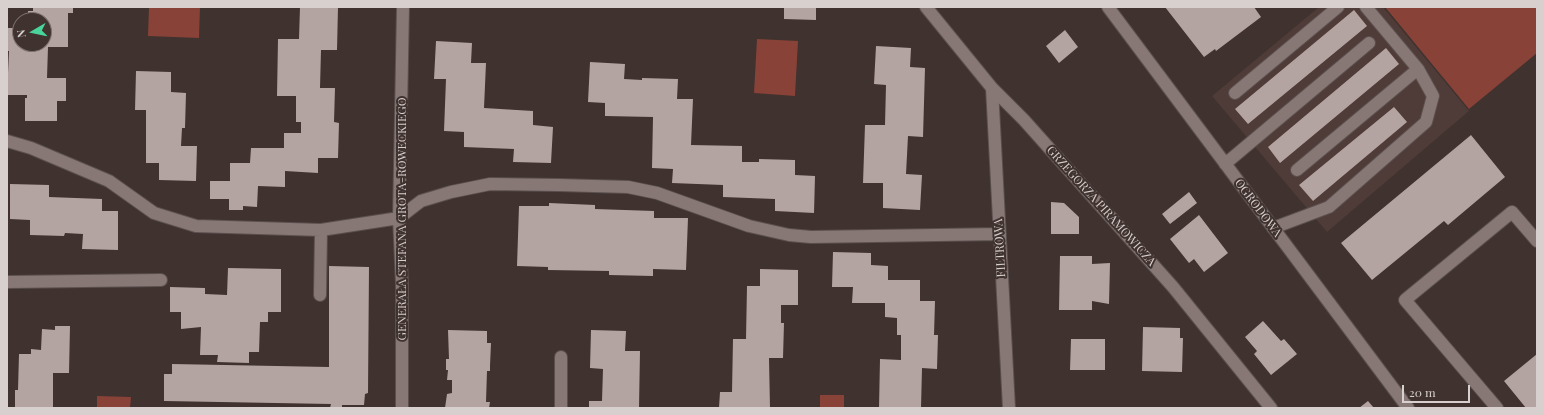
<!DOCTYPE html>
<html>
<head>
<meta charset="utf-8">
<style>
	body { margin:0 }
	#map { position:relative; width:1544px; height:415px; overflow:hidden; background:#3f322f; font-family:"Playfair Display",serif }
	canvas { display:block }
	.frame { position:absolute; inset:0; border:8px solid #d8d0ce; pointer-events:none }
	.north { position:absolute; left:12px; top:12px; width:40px; height:40px; box-sizing:border-box; background:#3f322f; border:1px solid #7c716f; border-radius:50%; rotate:261deg; font-size:11px; font-weight:700; line-height:16px; text-align:center; color:#d8d0ce }
	.north::after { content:''; display:block; margin:auto; width:14px; height:18px; background:#49d49c; clip-path:polygon(50% 0,100% 100%,50% 72%,0 100%) }
	.scale { position:absolute; left:1402px; top:385px; width:68px; height:18px; box-sizing:border-box; border:2px solid #d8d0ce; border-top:0; padding-left:5px; font-size:12px; line-height:14px; white-space:nowrap; color:#d8d0ce; -webkit-text-stroke:3px #3f322f; paint-order:stroke }
</style>
</head>
<body>
<div id="map">
<canvas width="1544" height="415"></canvas>
<div class="frame"></div>
<div class="north">N</div>
<div class="scale">20 m</div>
</div>
<script>
const context = document.querySelector('canvas').getContext('2d');
context.lineJoin = 'round';
function fillPath(path, color) { context.fillStyle = color; context.fill(path, 'evenodd'); }
function strokePath(path, color, width, dash) { context.strokeStyle = color; context.lineWidth = width; context.lineCap = dash ? 'butt' : 'round'; context.setLineDash(dash || []); context.stroke(path); }
function write(font, color, halo, rows, align = 'center') {
  context.font = font + ' "Playfair Display",serif'; context.lineWidth = 4; context.setLineDash([]); context.textBaseline = 'middle'; context.strokeStyle = halo; context.fillStyle = color; for (const [text, x, y, turn = 0] of rows) {
    context.save(); context.translate(x, y); context.rotate((+turn || 0) * Math.PI / 180); context.textAlign = isNaN(turn) ? turn : align; if (halo) context.strokeText(text, 0, 0); context.fillText(text, 0, 0); context.restore();
  }
}
fillPath(new Path2D(`
	M1319,7H1383L1469,111L1327,232L1212,96Z`), '#4f3b37');
fillPath(new Path2D(`
	M149,7H200L199,38L148,36Z
	M1385,7H1537V53L1469,109Z
	M757,39L798,41L795,96L754,93Z
	M820,395H844V408H820Z
	M97,396L131,397L130,408H97Z`), '#884238');
fillPath(new Path2D(`
	M33,7H73V13H68V47H48L47,78H66V101H57V121H25V98H27V95H7L9,51H7L8,28H20V44H44V20H28V11H33Z
	M300,7H338L337,50H321L320,88H335L334,122L339,123L338,158H318V173L285,171V187L258,186L257,207L243,206V210H229V199H210V181H230V163H250L251,148H284V133H301V122H296V96H277L278,39H299Z
	M784,7H816V20L784,19Z
	M1165,7H1254L1261,17L1216,51L1215,49L1204,57Z
	M1354,10L1367,26L1248,124L1235,109Z
	M1065,30L1078,47L1059,63L1046,46Z
	M436,41L472,43L471,63H486L484,108L533,111V125L553,127L551,163L513,162L514,149L464,147V132L444,131L446,79H434Z
	M876,46L911,48L910,67L925,68L923,137L908,136L906,174L922,175L920,210L883,208V183H863L865,125H885L886,85L874,84Z
	M1386,48L1399,64L1280,163L1268,147Z
	M590,62L625,64L624,79L642,80V78L678,79L677,99H693L691,145L742,146V162H759V159L795,160V175L815,176L814,213L775,211V199L723,197V185L672,183L673,169L652,168L653,117L605,116V103L588,102Z
	M136,71L171,72V92L186,93L185,128H182L181,146H197L196,181L159,180V163H146V110H135Z
	M1394,107L1407,122L1313,201L1299,185Z
	M1471,135L1505,177L1448,225L1444,221L1372,280L1341,243Z
	M10,184L49,185V197L102,199V211H118V250L82,249L83,234L65,233L64,236L30,235V220L10,219Z
	M1189,192L1197,203L1170,224L1162,214Z
	M1051,202L1064,203L1079,217V234H1051Z
	M549,203L595,205V209L654,211V218H688L686,270L653,269V276L609,275V271L548,270V267L517,266L519,206H549Z
	M1199,215L1228,253L1204,272L1194,259L1189,263L1170,239Z
	M833,252L871,253V265L888,266V280H920V301H935L934,335H938L937,369L922,368L921,408H879L880,359L901,360V335H897V318L885,317V303H852L853,287H832Z
	M1060,256H1092V264L1110,263L1109,304L1092,301V310H1059Z
	M329,266L369,267L368,393L365,394L364,405H342V408H330L331,404L164,401V374H172V364L329,367Z
	M228,268L281,269V312H268V322H260L259,352H249V363L217,362L218,355H200L201,327L181,329V312H170V287L205,288V294L227,295Z
	M760,269L798,270V305H781V323H784L783,358H769L770,408H719L720,392H732L733,339H746L747,286H760Z
	M1263,321L1281,341L1284,339L1297,354L1271,375L1254,354L1257,351L1245,337Z
	M55,326H70L69,373H53V408H15V390H18L19,354H31V349L41,350L42,329L55,330Z
	M1143,327L1180,328V338H1183L1182,372L1142,371Z
	M448,330L487,331V343H491L490,366V371H487L486,402H490L489,408H445L447,394L452,393V380H447L448,370H446V359H449Z
	M591,330L626,331L625,351H640L639,408H589V401H602L603,369L590,368Z
	M1071,339H1105V370H1070Z
	M1537,354V408H1526L1504,381Z
	M1368,401L1374,408H1359Z`), '#b4a4a1');
const minor = new Path2D(`
	M926,7L992,88L1024,120L1173,287L1271,408
	M1108,7L1408,408
	M992,88L1009,408
	M1235,93L1338,7
	M7,141L31,148L109,181L154,213L196,226L321,230L399,218L421,201L451,192L490,184L559,185L628,187L657,193L749,226L789,235L811,237L1000,234
	M1225,164L1369,43
	M1297,170L1418,69
	M1273,228L1329,207L1426,122L1433,96L1418,69L1366,7
	M7,282L161,280
	M320,295L321,230
	M402,408V284L399,218L403,7
	M561,408V357
	M1497,408L1405,300L1512,212L1537,241`);
strokePath(minor, '#5b504e', 14);
strokePath(minor, '#877875', 12);
write('12px', '#d8d0ce', '#3f322f', [
	["GRZEGORZA PIRAMOWICZA",1101,206,48],
	["OGRODOWA",1258,208,53],
	["GENERAŁA STEFANA GROTA-ROWECKIEGO",402,219,-90],
	["FILTROWA",1000,248,-93]
]);
</script>
</body>
</html>
